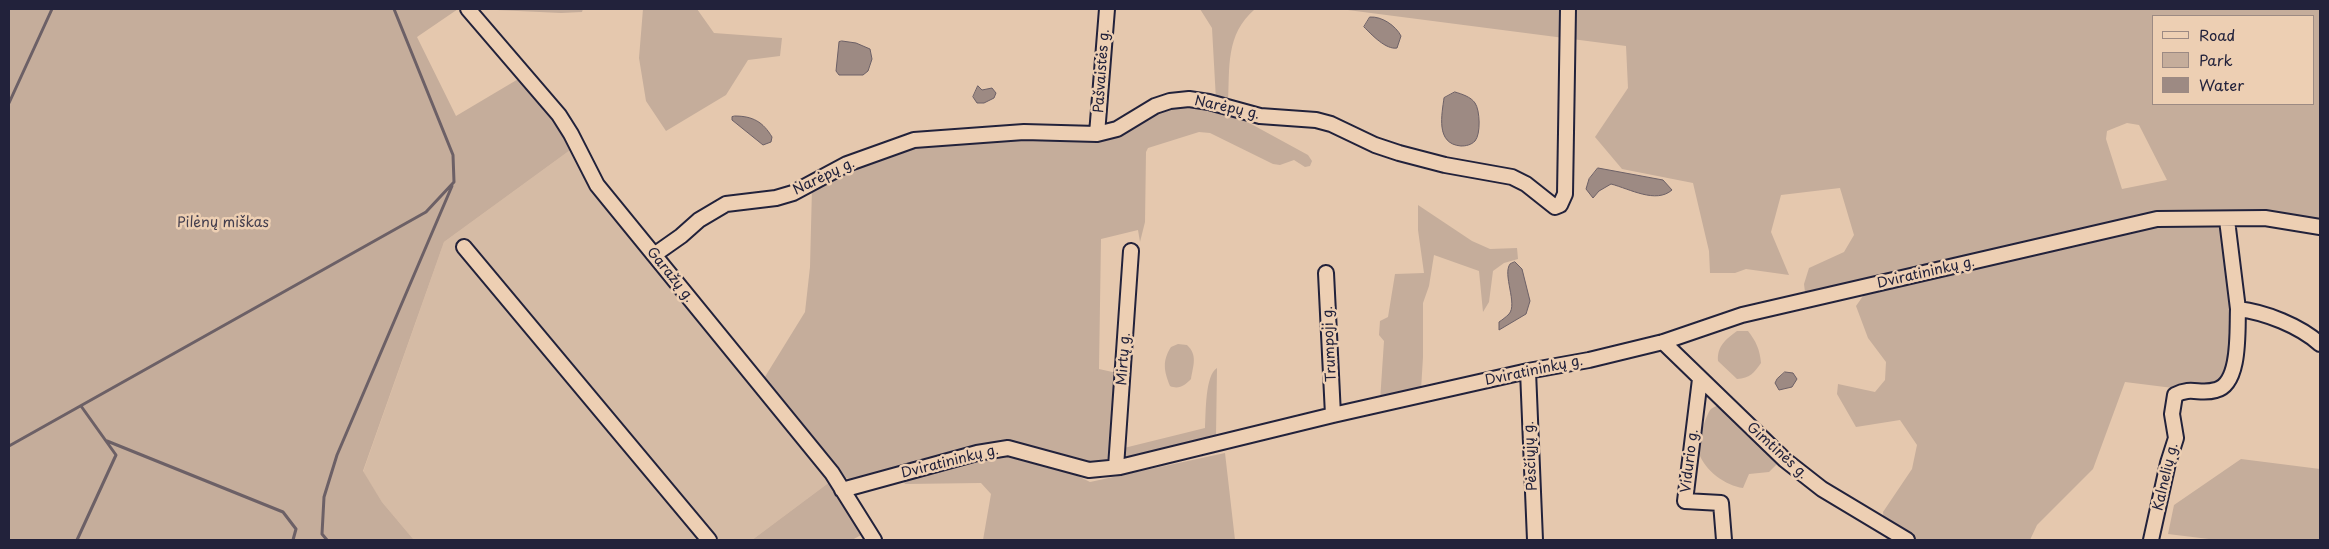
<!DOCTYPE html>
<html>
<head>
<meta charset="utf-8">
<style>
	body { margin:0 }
	#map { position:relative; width:2329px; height:549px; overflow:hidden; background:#e5c8ae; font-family:"Playpen Sans",sans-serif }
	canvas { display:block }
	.frame { position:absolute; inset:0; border:10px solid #22223b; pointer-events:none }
	.legend { position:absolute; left:2152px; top:15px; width:162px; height:90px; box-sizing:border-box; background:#edcfb3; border:1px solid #9c8a83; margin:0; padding:6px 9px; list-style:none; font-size:15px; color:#22223b }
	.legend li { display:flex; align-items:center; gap:10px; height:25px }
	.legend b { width:25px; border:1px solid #9c8a83 }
</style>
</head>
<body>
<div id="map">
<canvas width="2329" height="549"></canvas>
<div class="frame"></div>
<ul class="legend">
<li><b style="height:6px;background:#edcfb3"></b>Road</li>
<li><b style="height:14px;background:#c5ad9b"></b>Park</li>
<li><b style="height:14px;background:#9d8a83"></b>Water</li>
</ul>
</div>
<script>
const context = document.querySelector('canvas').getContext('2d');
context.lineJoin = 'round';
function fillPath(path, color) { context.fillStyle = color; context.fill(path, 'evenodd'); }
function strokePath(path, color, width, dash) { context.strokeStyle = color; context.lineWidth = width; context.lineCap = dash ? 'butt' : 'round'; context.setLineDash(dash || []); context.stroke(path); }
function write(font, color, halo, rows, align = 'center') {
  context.font = font + ' "Playpen Sans",sans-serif'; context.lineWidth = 5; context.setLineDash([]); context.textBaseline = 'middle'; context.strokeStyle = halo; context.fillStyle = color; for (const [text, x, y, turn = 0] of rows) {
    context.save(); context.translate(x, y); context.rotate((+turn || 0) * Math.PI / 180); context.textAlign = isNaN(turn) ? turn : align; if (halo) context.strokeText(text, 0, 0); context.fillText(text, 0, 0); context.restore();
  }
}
fillPath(new Path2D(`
	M573,148L831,481L752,540H414L382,502L363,472L444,242Z`), '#d5bba5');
fillPath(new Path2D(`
	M9,9H458L417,37L456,116L520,78L560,123L573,148L444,242L363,471L382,502L414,540H9Z
	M475,9H583L582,12L561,13Z
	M643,9H697L714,33L782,38L780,56L748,60L726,95L666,131L646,101L639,58Z
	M1200,9H1255C1225,35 1230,67 1228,104L1216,100L1212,28Z
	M1340,9H2320V223L2158,213L1809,294L1805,292L1804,284L1809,268L1844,252L1854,235L1840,188L1781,195L1771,232L1789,275L1746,269L1735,273H1710L1709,251L1693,183L1622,169L1595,137L1628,88L1626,46ZM2153,16H2313V104H2153ZM2127,123L2139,125L2167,180L2122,189L2106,139L2107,131Z
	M1187,104L1211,106L1242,119L1308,155L1312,161L1310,166L1305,167L1294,160L1280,165L1273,164L1210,133L1199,132L1148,148L1146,152L1145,222L1140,242L1138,230L1101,239L1099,369L1117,373L1129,369L1124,448L1205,428C1206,413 1205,375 1217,368L1216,435L1128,461L1099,465L1068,459L1020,446L994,442L897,471L855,480L845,478L763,380L805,312L810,267L812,188L850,167L928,142L1069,136L1162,109Z
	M1418,205L1472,241L1490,249L1517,248L1518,259L1504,263L1493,271L1489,302L1483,312L1479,271L1434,255L1429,286L1423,303V357L1421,390L1380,401L1384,341L1379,335L1380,321L1388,317L1395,274L1424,273L1418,230Z
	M2157,219L2227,220L2238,309L2227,383L2205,392L2125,382L2093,469L2037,525L2030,540H1886L1883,512L1912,469L1917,445L1900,420L1856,427L1837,394L1838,384L1875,392L1885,380L1886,362L1868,338L1856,306L1870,286Z
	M1737,331H1748C1756,341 1760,350 1761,363C1754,373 1750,378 1737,379L1718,361C1717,346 1726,339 1737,331Z
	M1178,344L1187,345C1198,355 1193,366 1191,379C1185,385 1179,390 1170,386C1164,371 1162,361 1171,347Z
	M1721,404L1769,448L1778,463L1769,472L1749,474L1743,488C1726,486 1704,470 1699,453C1697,445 1705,416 1711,409C1714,407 1718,405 1721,404Z
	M1001,452L1056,465L1090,482L1225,453L1235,540H983L991,494L981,483L905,484L901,476Z
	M2241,459L2320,469V540H2217L2168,534L2174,505Z
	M831,481L863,534L852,540H752Z`), '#c5ad9b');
const water = new Path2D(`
	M1370,17C1382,16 1396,26 1401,36L1397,48C1386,50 1372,35 1364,27Z
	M842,41L856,43L870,49L872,59L868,71L863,75H839L836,71L839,42Z
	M978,86L982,90L992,88L996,93L994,98L984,103H977L973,97Z
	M1455,92C1462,94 1471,97 1475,103C1480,110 1481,134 1475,141C1471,145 1466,146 1461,146C1435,144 1442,114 1444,98Z
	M735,116C753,116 763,122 772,137L771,142L763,145L732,120V117Z
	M1598,168L1663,180L1672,190C1656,204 1630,189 1611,184L1599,191L1593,198L1586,189L1589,179Z
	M1515,262L1522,269L1530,301L1526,314L1499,330V322C1502,320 1506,317 1509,314C1518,304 1502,274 1510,264Z
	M1785,372L1793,373L1797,379L1792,387L1779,390L1775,383L1777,379Z`);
fillPath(water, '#9d8a83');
strokePath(water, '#6c6066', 1);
strokePath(new Path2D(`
	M9,103L52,9
	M107,441L283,512L296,529L293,540
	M9,446L426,212L454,182L453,155L394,9
	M77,540L116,455L81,406
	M327,540L322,534L324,497L337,455L452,186`), '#6c6066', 3);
const minor = new Path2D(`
	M468,9L559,115L571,134L597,185L832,473L874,540
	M1097,134L1107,9
	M2227,220L2238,309C2265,312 2300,326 2320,344
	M464,247L709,540
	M654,255L681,236L699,220L726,204L776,198L793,193L847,164L914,140L1024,132L1097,134L1117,129L1155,106L1170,101L1189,99L1209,102L1260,116L1316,120L1331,124L1375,145L1399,153L1445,165L1512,177L1526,184L1555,207L1560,205L1565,194L1568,9
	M1326,273L1333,415
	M1663,342L1785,460L1822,489L1907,540
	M1528,371L1535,540
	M1700,379L1685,501L1721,503L1724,540
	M1116,467L1131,251
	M842,490L977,453L1008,448L1089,470L1120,467L1333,415L1528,371L1589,360L1663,342L1742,315L2157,219L2265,218L2320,227
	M2151,540L2168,463L2176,438L2172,414L2175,395C2192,386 2199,395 2216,390C2241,384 2237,329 2238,309`);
strokePath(minor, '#22223b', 18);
strokePath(minor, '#edcfb3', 14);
write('14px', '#22223b', '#edcfb3', [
	["Pašvaistės g.",1102,71,-86],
	["Narėpų g.",1227,108,12],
	["Narėpų g.",824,177,-26],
	["Dviratininkų g.",1926,273,-13],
	["Garažų g.",670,275,51],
	["Trumpoji g.",1330,344,-93],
	["Mirtų g.",1124,359,-86],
	["Dviratininkų g.",1534,371,-12],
	["Gimtinės g.",1777,451,42],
	["Pėsčiųjų g.",1531,456,-93],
	["Vidurio g.",1690,461,-83],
	["Dviratininkų g.",950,462,-14],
	["Kalnelių g.",2166,477,-77]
]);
write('14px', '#433e4e', '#edcfb3', [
	["Pilėnų miškas",223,223]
]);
</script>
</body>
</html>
